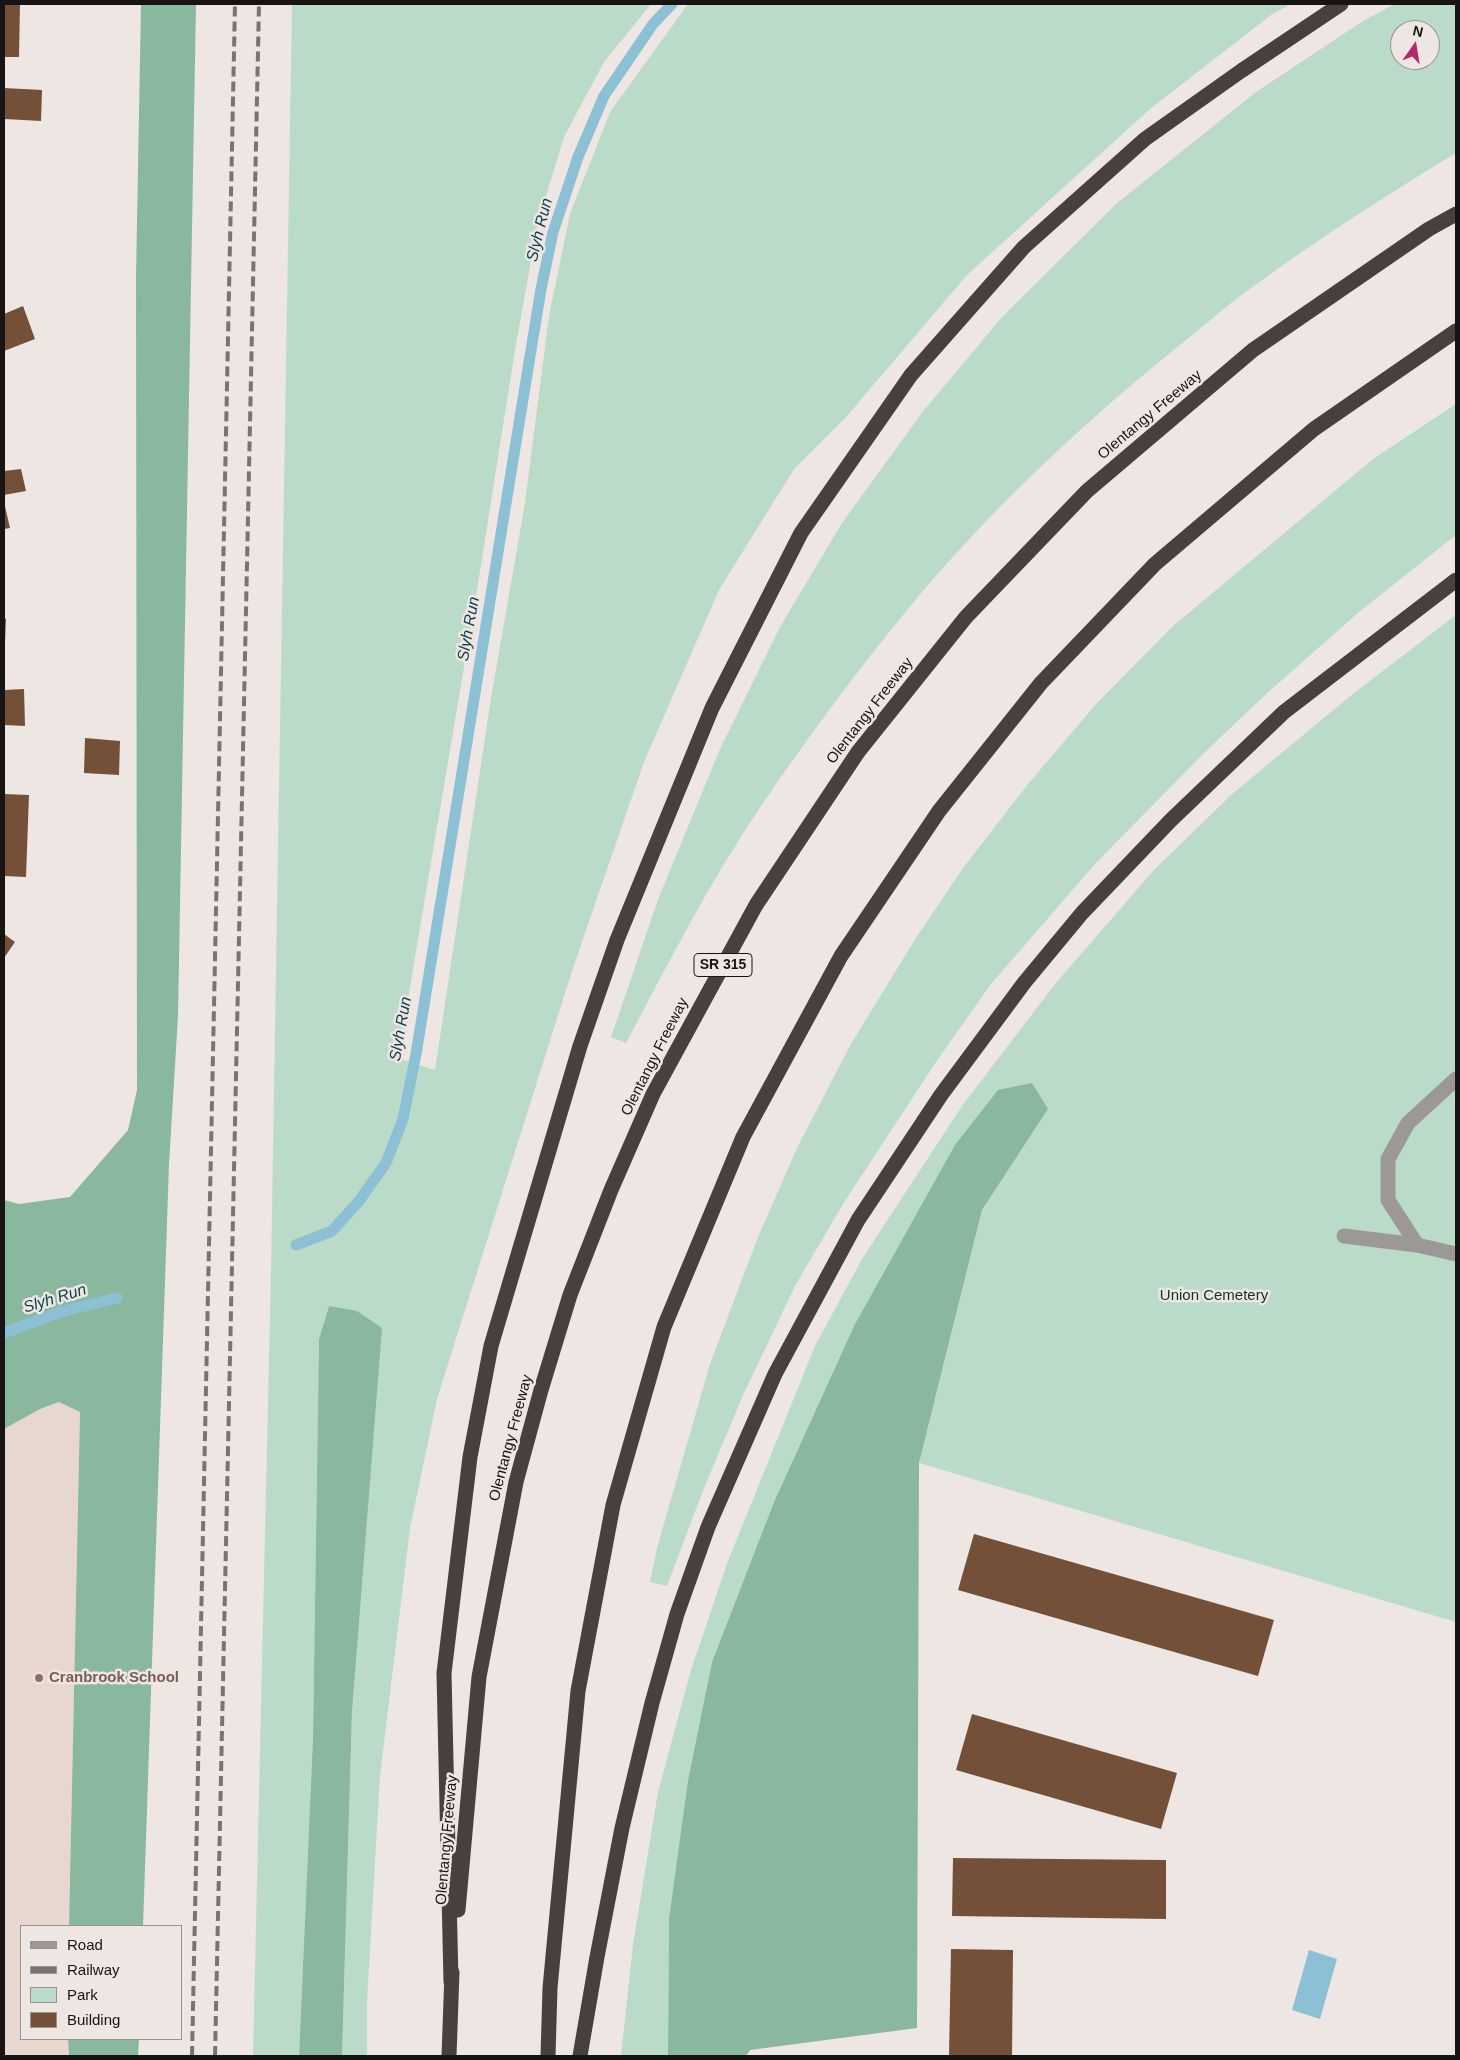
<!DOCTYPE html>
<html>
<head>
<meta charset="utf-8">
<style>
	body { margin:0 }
	#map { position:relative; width:1460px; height:2060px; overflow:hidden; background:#eee6e2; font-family:Helvetica,sans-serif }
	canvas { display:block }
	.frame { position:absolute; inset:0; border:5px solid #171413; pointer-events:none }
	.legend { position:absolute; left:20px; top:1925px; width:162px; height:115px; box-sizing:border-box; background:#eee6e2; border:1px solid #98928f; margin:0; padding:6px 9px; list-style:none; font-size:15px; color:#171413 }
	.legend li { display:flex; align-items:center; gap:10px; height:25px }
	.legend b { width:25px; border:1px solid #98928f }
	.north { position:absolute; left:1390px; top:20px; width:50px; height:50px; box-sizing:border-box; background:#eee6e2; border:1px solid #98928f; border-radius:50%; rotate:13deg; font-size:14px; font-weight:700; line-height:20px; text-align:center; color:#171413 }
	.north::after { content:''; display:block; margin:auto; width:18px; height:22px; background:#b12a6e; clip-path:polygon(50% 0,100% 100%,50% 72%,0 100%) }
</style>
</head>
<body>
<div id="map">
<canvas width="1460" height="2060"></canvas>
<div class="frame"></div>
<ul class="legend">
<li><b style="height:6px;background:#9c9897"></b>Road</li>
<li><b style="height:6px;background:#797472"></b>Railway</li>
<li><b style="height:14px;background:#badbc8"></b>Park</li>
<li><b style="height:14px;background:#735037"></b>Building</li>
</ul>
<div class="north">N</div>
</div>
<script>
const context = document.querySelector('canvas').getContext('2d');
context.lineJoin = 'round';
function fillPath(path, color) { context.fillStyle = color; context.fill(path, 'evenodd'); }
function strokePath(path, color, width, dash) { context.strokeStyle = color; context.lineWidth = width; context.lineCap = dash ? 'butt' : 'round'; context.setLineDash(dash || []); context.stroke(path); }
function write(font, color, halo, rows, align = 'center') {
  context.font = font + ' Helvetica,sans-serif'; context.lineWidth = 5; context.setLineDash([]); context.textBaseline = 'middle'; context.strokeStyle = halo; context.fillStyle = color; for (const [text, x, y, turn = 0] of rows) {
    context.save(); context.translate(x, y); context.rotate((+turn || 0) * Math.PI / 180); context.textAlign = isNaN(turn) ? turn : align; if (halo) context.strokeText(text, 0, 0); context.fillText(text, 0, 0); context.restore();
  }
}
fillPath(new Path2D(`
	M59,1402L80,1411L69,1926H21V2039H68L69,2056H4V1429L40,1409Z`), '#e7d7cf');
fillPath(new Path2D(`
	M292,4H651L604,62L564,137L538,222L515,350L478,584L398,1058L435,1070L491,698L525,503L549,316L570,214L610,112L688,4H1291L1271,15L1150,109L967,275L847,416L794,469L719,590L644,762L572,971L437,1399L410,1528L380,1776L367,2002V2056H342L352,1711L329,1306L319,1339L313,1737L299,2056H253L271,1271Z
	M1395,4H1456V153C1387,195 1319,238 1254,286C1232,301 1212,319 1191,336C1092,415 999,501 918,597C862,664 810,734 761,806C710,881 669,962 626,1043L611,1037L659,897L720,749L780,627L842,523L924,410L1003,316L1117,203L1256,92L1363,21ZM1400,30H1430V60H1400Z
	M1456,404V535L1359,612L1265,695L1202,755L1095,864L991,984L936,1062L843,1204L795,1286L744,1393L704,1488L667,1586L650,1582L657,1548L710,1364L758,1237L798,1146L851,1044L914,941L963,868L1028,784L1097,703L1173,626L1373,459Z
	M1456,615V1622L919,1463L982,1210L1048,1109L854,1326L774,1502L712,1662L669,1919L668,2056H621L633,1945L658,1792L691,1670L728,1561L815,1346L862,1259L962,1106L1055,984L1154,870L1231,795L1354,693Z`), '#badbc8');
fillPath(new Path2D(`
	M141,4H196L178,1016L169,1164L143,1926H69L80,1412L59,1402L40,1409L4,1429V1200L19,1204L70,1197L128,1130L137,1090L136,277Z
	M1032,1083L1048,1109L982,1210L919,1463L917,2028L750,2050L746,2056H668L669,1919L688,1781L712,1662L774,1502L854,1326L955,1145L998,1090Z
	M329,1306L357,1311L382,1328L352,1711L342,2056H299L313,1737L319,1339Z
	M68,2039H139L138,2056H69Z`), '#8ab89e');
fillPath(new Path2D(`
	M1309,1950L1337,1959L1320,2019L1292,2010Z`), '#8cc0d4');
strokePath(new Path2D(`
	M296,1245L332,1231L359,1201L386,1163L403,1119L416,1054L541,289L553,232L578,157L604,96L653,24L672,4
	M4,1333L60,1312L117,1298`), '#8cc0d4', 11);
fillPath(new Path2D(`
	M4,4H20L19,57H4Z
	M4,88L42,90L41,121L4,119Z
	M23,306L35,339L4,351V314Z
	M21,469L26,491L4,495V471Z
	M4,502L10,528L4,529Z
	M4,618L6,619L5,642H4Z
	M24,689L25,726L4,725V690Z
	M85,738L120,741L119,775L84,773Z
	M4,794L29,795L26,877L4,876Z
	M4,934L15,942L4,958Z
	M974,1534L1274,1620L1258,1676L958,1590Z
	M972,1714L1177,1773L1161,1829L956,1770Z
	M953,1858L1166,1860V1919L952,1916Z
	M951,1949L1013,1950L1012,2056H949Z`), '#735037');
strokePath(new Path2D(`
	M1344,1236L1417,1245L1456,1254
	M1417,1245L1388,1200V1159L1408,1123L1456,1079`), '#9c9897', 15);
strokePath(new Path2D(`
	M458,1910L479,1677L516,1482L541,1390L570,1295L611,1190L653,1094L756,905L858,752L966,617L1087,491L1253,350L1429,229L1456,214
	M451,1982L444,1673L470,1457L491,1346L580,1046L617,940L712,708L801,533L911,375L1024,247L1145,139L1241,71L1341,4
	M449,2056L452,1972
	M548,2056L550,1988L578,1691L613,1505L664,1327L743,1137L841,956L939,811L1041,683L1155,564L1314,429L1456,331
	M580,2056L597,1957L622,1828L652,1703L677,1614L708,1527L775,1374L858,1220L941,1095L1024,983L1082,913L1171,820L1284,712L1456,580`), '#47403e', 15);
strokePath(new Path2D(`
	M192,2056L235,4
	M215,2056L259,4`), '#797472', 4, [10, 5]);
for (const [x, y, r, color] of [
	[39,1678,5,"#8d6e63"]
]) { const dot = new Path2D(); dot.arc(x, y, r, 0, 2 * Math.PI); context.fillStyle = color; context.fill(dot); strokePath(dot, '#eee6e2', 2); }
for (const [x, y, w] of [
	[723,965,58]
]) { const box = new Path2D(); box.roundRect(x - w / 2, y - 11.5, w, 23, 4); context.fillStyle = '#eee6e2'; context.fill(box); strokePath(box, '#171413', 1); }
write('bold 14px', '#171413', null, [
	["SR 315",723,965]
]);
write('15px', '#171413', '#eee6e2', [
	["Olentangy Freeway",1150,415,-40],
	["Olentangy Freeway",870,711,-52],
	["Olentangy Freeway",655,1057,-63],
	["Olentangy Freeway",511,1438,-75],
	["Olentangy Freeway",447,1840,-85]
]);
write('15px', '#0e3422', '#eee6e2', [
	["Union Cemetery",1214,1296]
]);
write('bold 15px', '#785e54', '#eee6e2', [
	["Cranbrook School",49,1678]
], 'left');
write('italic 16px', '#12404f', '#eee6e2', [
	["Slyh Run",540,230,-76],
	["Slyh Run",469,629,-80],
	["Slyh Run",401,1029,-80],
	["Slyh Run",55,1299,-17]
]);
</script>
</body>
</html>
